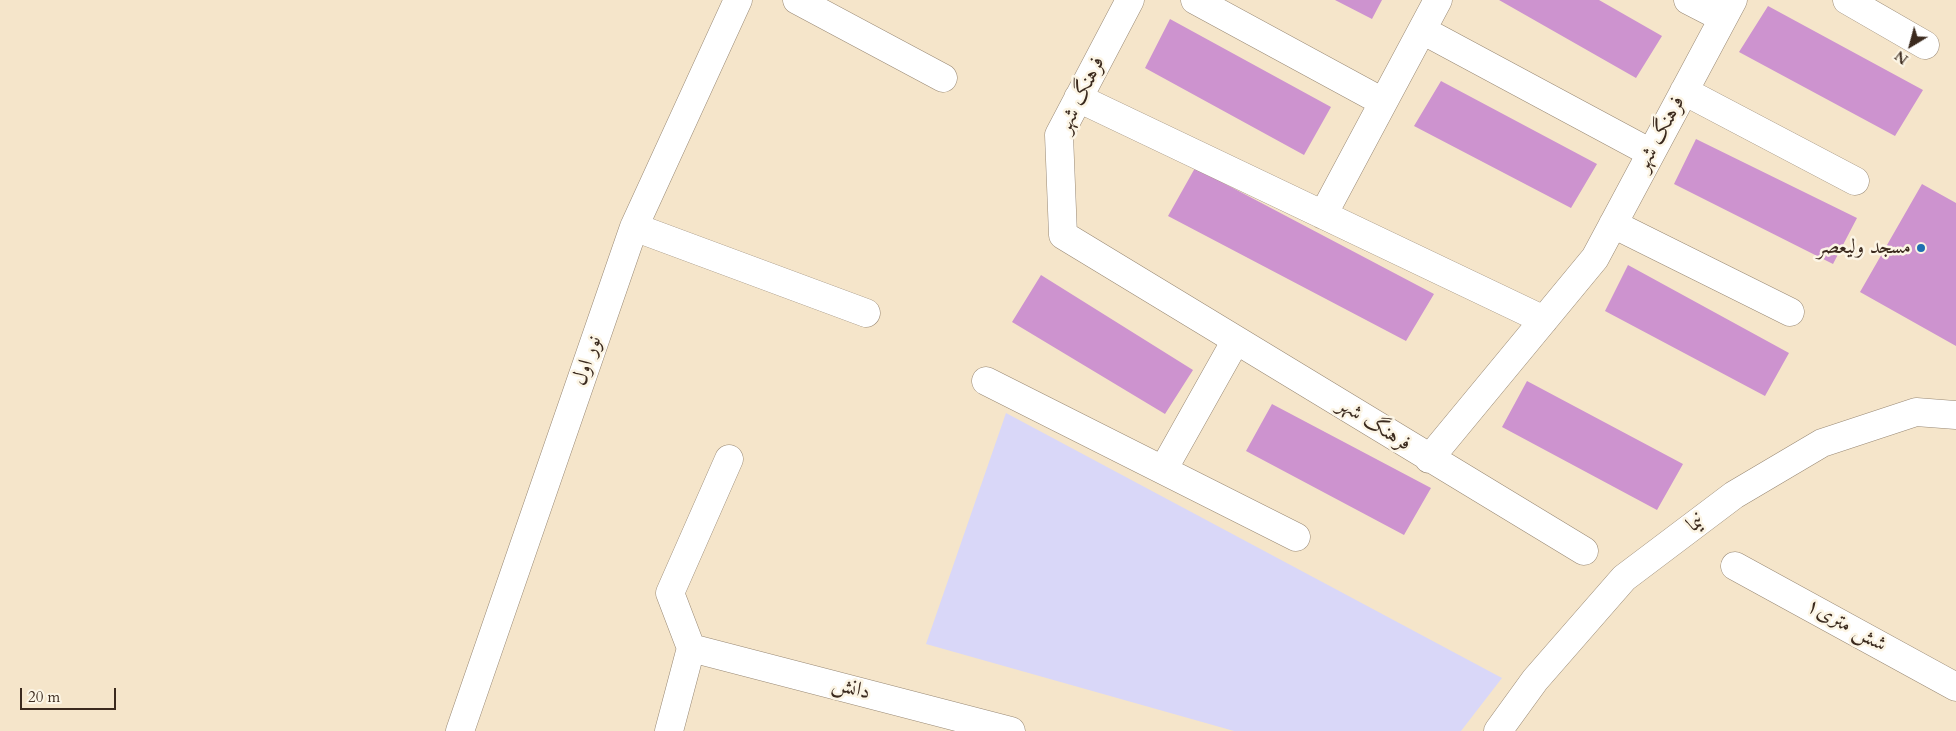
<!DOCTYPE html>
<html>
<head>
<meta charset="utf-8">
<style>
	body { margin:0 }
	#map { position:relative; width:1956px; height:731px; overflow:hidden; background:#f5e5ca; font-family:Cardo,serif }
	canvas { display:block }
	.north { position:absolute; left:1886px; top:20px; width:50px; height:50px; -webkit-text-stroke:4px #fcf5e5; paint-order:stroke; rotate:217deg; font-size:14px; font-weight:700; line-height:20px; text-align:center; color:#3b2a1e }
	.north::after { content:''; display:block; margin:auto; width:18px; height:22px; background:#3b2a1e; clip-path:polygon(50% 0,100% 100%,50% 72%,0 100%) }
	.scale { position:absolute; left:20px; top:688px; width:96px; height:22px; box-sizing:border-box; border:2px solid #3b2a1e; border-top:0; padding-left:6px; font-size:15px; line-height:18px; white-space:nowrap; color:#3b2a1e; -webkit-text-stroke:4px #fcf5e5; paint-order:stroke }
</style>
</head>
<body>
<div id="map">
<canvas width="1956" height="731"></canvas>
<div class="north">N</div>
<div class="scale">20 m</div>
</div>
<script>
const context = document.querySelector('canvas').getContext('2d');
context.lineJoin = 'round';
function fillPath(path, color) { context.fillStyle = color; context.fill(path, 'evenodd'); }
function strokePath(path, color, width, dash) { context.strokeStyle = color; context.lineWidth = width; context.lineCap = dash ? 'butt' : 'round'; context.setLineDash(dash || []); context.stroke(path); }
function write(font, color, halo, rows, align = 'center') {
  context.font = font + ' Cardo,Amiri,serif'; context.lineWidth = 5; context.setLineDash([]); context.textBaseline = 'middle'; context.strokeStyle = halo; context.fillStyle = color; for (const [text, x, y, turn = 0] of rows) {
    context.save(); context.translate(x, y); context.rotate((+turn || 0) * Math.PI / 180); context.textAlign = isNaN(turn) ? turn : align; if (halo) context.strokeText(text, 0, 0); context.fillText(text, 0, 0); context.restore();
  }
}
fillPath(new Path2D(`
	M1006,413L1502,678L1461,731H1234L926,644Z`), '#d9d7f8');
fillPath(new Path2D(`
	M1335,0H1382L1372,19Z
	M1499,0H1599L1662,36L1636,78Z
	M1768,6L1923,90L1895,136L1739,52Z
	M1170,19L1331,107L1304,155L1145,68Z
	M1441,81L1597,164L1571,208L1414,126Z
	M1696,139L1857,218L1833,264L1674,184Z
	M1195,168L1434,294L1406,341L1168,216Z
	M1922,184L1956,203V346L1860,292Z
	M1628,265L1789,353L1765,396L1605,311Z
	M1041,275L1193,370L1165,414L1012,322Z
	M1527,381L1683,464L1657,510L1502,427Z
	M1272,404L1431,488L1404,535L1246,451Z`), '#cd93cf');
const street = new Path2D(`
	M797,0L943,78
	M1130,0L1059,135L1063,235L1584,551
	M1195,0L1383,102
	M1688,0L1723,18
	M1847,0L1925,45
	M1422,30L1651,153
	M1684,91L1855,181
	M1078,98L1544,320
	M1323,215L1438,0
	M1613,224L1790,312
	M634,227L866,313
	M986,381L1296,537
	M1429,459L1595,258L1733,0
	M1163,470L1236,340
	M1735,566L1956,687
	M691,648L1011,731
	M460,731L634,227L738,0
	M669,731L691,648L670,593L729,459
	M1498,731L1535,680L1624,578L1734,495L1822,443L1916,412L1956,415`);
strokePath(street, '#988874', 29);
strokePath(street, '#fff', 28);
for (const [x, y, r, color] of [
	[1921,248,5,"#1f6fb2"]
]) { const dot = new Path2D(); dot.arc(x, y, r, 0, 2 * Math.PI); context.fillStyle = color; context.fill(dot); strokePath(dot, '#fcf5e5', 2); }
write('21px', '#3b2a1e', '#fcf5e5', [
	["فرهنگ شهر",1082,95,-64],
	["فرهنگ شهر",1661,134,-62],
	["نور اول",588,361,-71],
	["فرهنگ شهر",1374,425,32],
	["نیما",1696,524,-37],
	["شش متری۱",1846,626,29],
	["دانش",851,689,15]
]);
write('21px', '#3b2a1e', '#fcf5e5', [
	["مسجد ولیعصر",1911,248]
], 'right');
</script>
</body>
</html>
